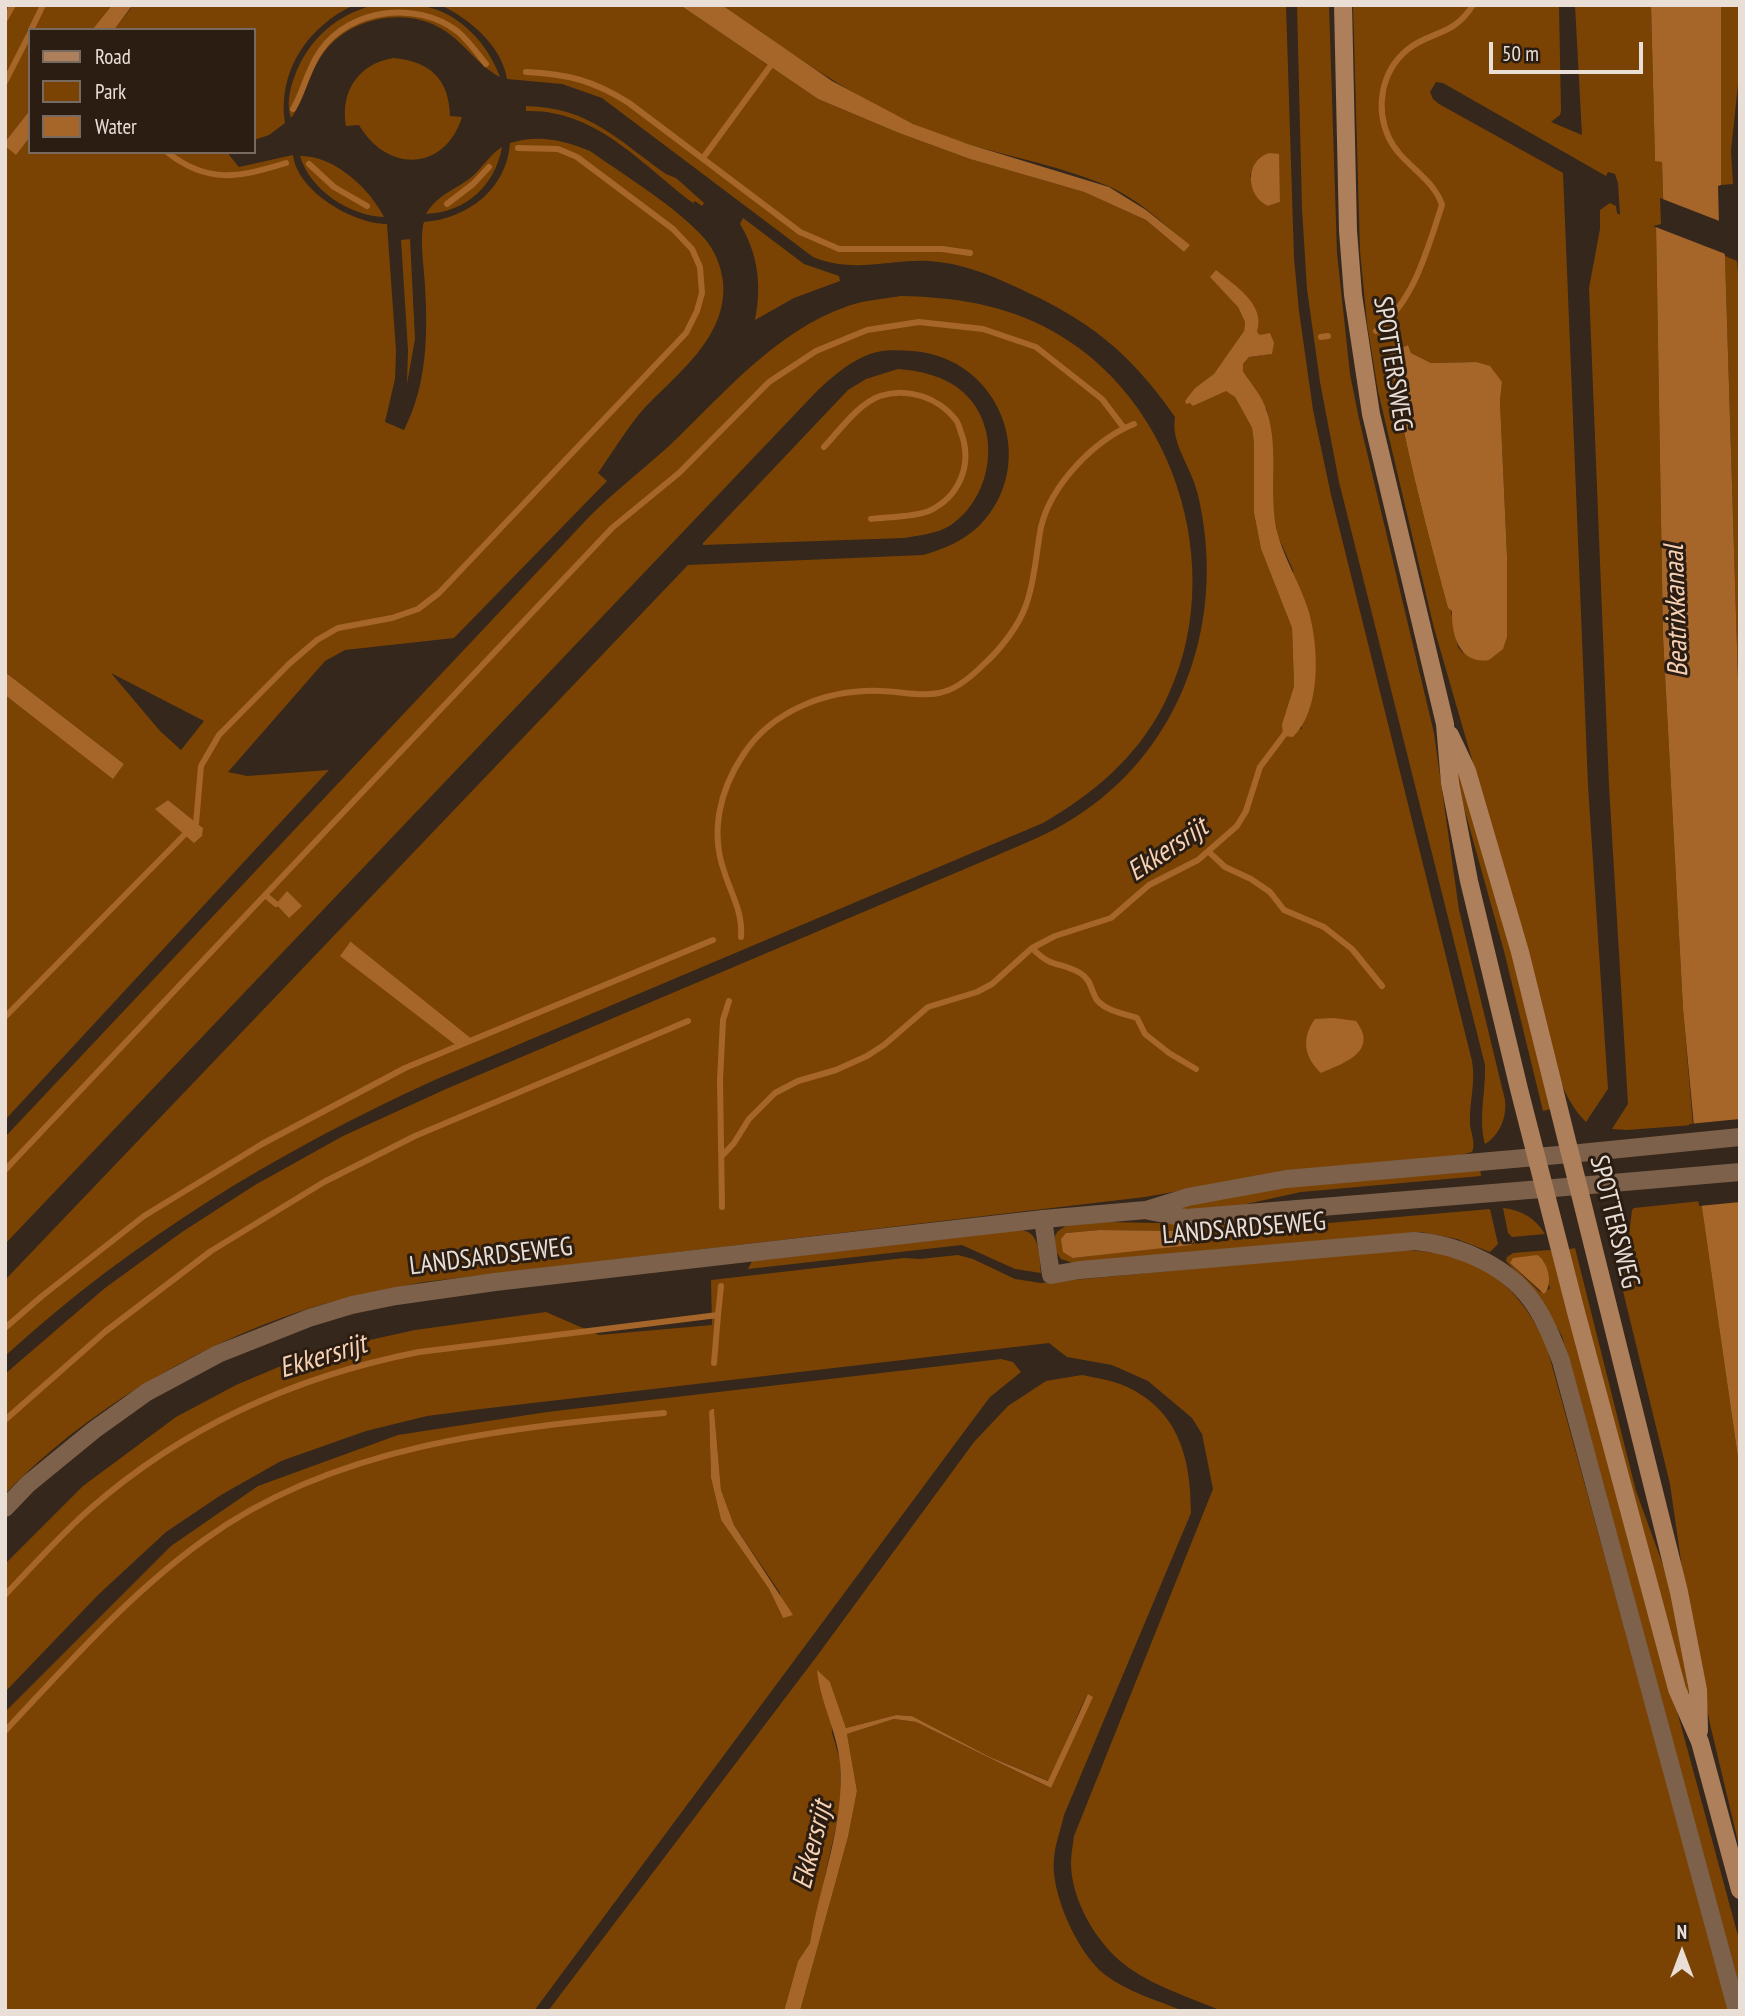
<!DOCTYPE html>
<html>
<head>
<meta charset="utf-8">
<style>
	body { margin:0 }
	#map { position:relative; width:1745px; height:2016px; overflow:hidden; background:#35271b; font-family:"PT Sans Narrow",sans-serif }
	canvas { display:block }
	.frame { position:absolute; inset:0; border:7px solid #e9dfd7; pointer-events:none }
	.legend { position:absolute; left:28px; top:28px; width:228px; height:126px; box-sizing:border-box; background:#2b1d12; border:2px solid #776b61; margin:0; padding:9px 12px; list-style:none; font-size:21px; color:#e9dfd7 }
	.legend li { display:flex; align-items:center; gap:14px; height:35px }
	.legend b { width:35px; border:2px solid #776b61 }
	.north { position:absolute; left:1647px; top:1918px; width:70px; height:70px; -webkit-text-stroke:5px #2b1d12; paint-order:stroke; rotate:0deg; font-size:19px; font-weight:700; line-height:28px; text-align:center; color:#e9dfd7 }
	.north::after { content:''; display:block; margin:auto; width:24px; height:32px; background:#e9dfd7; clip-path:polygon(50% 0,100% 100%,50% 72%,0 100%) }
	.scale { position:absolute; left:1489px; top:42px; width:154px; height:32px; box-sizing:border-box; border:4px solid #e9dfd7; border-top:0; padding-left:9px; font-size:21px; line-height:24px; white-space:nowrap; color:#e9dfd7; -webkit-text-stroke:5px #2b1d12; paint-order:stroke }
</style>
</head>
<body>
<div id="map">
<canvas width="1745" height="2016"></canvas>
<div class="frame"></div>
<ul class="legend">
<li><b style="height:9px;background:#ad7f5b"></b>Road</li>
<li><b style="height:19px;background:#7a4304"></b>Park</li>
<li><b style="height:19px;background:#a66529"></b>Water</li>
</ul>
<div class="north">N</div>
<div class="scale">50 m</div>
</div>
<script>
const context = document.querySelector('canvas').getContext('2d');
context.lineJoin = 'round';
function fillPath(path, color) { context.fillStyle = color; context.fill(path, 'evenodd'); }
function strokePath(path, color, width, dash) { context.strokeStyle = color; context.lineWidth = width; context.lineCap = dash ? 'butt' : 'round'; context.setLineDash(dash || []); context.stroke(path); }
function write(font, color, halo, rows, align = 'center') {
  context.font = font + ' "PT Sans Narrow",sans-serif'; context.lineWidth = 6; context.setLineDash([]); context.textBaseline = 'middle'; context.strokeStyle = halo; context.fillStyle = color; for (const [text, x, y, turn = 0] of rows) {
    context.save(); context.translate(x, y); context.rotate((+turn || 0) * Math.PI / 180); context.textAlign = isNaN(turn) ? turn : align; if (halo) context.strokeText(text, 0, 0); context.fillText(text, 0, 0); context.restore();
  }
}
fillPath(new Path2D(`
	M5,5H112L92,30H30V110L5,142Z
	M128,5H354C308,26 277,72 285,123L269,135L254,140V30H114L131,8Z
	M374,5C390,5 407,3 423,6C459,12 488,44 500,77C477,65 465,43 442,29C406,7 351,17 325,51C309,71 306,98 291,118C286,104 290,88 295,75C309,39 336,15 374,5Z
	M440,5H680L818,99L899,133L970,159L1084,192L1146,220L1184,252L1189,245C1164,224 1138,199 1108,186C1044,159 973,152 911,123C843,91 783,48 722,5H1286L1294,258L1299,311L1313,410L1331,495L1472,1061C1476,1082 1469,1103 1470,1124C1471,1134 1476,1143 1472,1152L1457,1156L1286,1172L1145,1197L424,1282C383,1290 341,1298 301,1311C192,1348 85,1411 5,1494V1374L105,1288L182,1232L255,1185L343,1136L446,1089L993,857C1021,845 1049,834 1074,818C1173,756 1219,641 1204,528C1202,513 1199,496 1194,482C1186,460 1171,440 1175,417C1129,351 1089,320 1016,287C988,274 961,263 929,261C888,259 854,274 813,257L602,98L562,84L507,79C502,46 469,18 440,5ZM1256,162L1280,202L1268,206L1250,176ZM1238,307L1271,354L1249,357L1243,364V371L1267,410L1272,505L1278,536L1293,570L1302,729L1282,724L1294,686L1292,628L1261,549L1254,513V444L1252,428L1235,397L1226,390L1193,406L1189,399L1195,388L1215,374L1244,331L1245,322Z
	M1297,5H1329L1337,253L1350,374L1359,419L1434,733L1459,910L1505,1100C1507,1117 1500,1135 1485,1144C1478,1118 1486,1092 1485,1065L1339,482L1320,382L1307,289L1302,209Z
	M1353,5H1559L1561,111L1560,115L1551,122L1582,135L1575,5H1651L1655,161H1662L1664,227L1656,228L1663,637L1683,1009L1693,1125L1627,1130L1612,1129L1628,1104L1609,786L1589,288L1600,229V210L1610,203L1616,206L1617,213L1620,215L1618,183L1615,174L1608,172L1606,176L1443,83L1436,82L1430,92L1433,99L1439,104L1563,173L1588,785L1608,1089L1586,1122C1570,1106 1563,1089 1555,1067L1507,881L1434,628L1378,391L1367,323L1360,251ZM1408,345L1411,353L1431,363L1476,362L1502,382L1500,401L1507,556L1463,653L1458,647L1451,612L1452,611L1448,608C1425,523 1403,439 1389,353Z
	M1721,5H1740V65L1731,151L1733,184L1721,185Z
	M393,58C429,61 449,78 450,116L462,117C445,172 387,173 359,125L346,126C340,92 358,64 393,58Z
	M526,106C591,108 616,139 666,174L676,178L704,203L702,206L695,201L693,203C641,164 596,109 526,111Z
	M30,137V152H231L229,155L239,167L293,155C297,191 353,224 387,224L396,351L395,379L385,422L404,430C427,385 428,335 425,286C424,266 420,245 423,225L424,222C467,219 507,189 510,143C538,134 564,140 590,151C624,175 678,208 704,238C715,250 721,266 723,282C728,338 675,375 641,412C625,431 612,453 598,473L607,481L454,638L345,650L325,661L228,772L247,776L329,770L5,1120V695L113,778L124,764L5,672V146L16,154ZM111,673L204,721L181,750L160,731ZM168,800L203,828L156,809Z
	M502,147C495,186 466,212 426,214C437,194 458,189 474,175C484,165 490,155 502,147Z
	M300,156C334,155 370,189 384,217C350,216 310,190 300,156Z
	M743,218L804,264L839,276L840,281L794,298L755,320C762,285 758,254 740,224Z
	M410,239L415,339L407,384L408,350L401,240Z
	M1725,256L1737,261L1740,294V745Z
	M901,296C946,297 988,302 1030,320C1173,381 1234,571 1163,706C1136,758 1093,794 1043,823L437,1079C280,1150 133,1239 5,1356V1280L688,565L923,555C944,549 963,541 979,526C1041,464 1001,357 912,351C896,350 880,349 865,356C847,364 832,377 818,390L5,1244V1137L589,517C614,492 642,470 669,446C724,394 774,332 848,306C865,300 883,299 901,296Z
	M898,369C923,371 949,377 967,396C1002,432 992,497 951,525C937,534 920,535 904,538L703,545V543L848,390L866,379Z
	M1462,772L1504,917L1551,1109L1543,1111L1504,951L1459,790L1455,774Z
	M1480,1168L1481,1176L1301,1192L1219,1210L1184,1211L1183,1203L1290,1185Z
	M1701,1201L1740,1472V1850L1710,1724L1684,1582L1670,1484L1611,1242L1621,1240L1629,1234L1632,1210L1634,1208Z
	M1503,1208C1522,1210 1535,1218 1545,1234L1512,1237L1508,1233Z
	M1490,1209L1498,1244L1490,1252L1457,1239L1421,1232L1073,1263L1061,1259L1055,1250V1236L1058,1231L1067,1225L1108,1222L1295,1226ZM1099,1230L1192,1231L1195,1233L1194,1244L1073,1258L1066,1233Z
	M1021,1230C1041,1232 1039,1257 1041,1273L1015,1269L962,1245L748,1269L752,1261Z
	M1575,1248L1636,1491L1667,1576L1691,1692L1685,1693L1566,1250Z
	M1395,1250C1470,1250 1514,1276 1546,1344L1730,2011H1222C1191,1998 1156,1987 1129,1968C1098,1946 1071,1901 1071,1863C1071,1854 1073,1845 1074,1836L1213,1489L1202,1434L1192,1418L1148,1381L1112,1365L1067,1357L1049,1343L481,1409L427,1416L366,1431L281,1461L221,1495L166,1532L99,1594L5,1692V1564L83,1486L176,1417L236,1385L281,1366L347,1345L415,1330L546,1312L599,1335L712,1325L711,1280L904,1258L920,1259L958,1255L973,1259L1015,1279L1041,1283Z
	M1549,1250L1552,1251L1740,1943V1988L1562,1336L1540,1298L1506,1261L1507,1257L1513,1253ZM1544,1261L1550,1289L1540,1292L1510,1263Z
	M1001,1359L1013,1362L1021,1372L990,1397L975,1417L534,2011H5V1712L171,1546L258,1486L398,1435L547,1412ZM712,1409L714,1410L721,1490L734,1525L780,1593L783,1618L769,1589L721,1520L711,1478L709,1411Z
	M1082,1375C1096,1378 1112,1380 1125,1386C1179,1410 1191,1459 1191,1513L1064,1815C1061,1829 1055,1844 1054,1858C1050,1892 1077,1952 1104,1974C1127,1992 1157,2000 1183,2011H800L848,1837L857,1791L847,1734L894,1719L916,1722L1051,1788L1087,1694L1049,1781L990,1757L912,1716L896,1715L846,1728L830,1682L832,1733L840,1760L841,1804L810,1943L798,1961L784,2011H548L817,1656L974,1442L1008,1406L1046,1381Z`), '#7a4304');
fillPath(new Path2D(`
	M112,5H128L131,7L114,30H92Z
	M680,5H722L832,81L913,124L968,144L1109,187L1146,210L1190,245L1184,252L1146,220L1084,192L970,159L899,133L818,99Z
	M1651,5H1721V185L1718,186L1719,224L1725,256L1740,745V1472L1701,1201L1683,1009L1663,637L1656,227L1664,226L1662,162L1655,161Z
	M30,110V137L16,155L5,146V142Z
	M1269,153L1279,154L1280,202L1268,206C1246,196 1244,161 1269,153Z
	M1216,270C1235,286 1266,304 1257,332L1260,335L1270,333L1274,343L1272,354L1249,357L1243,364V371C1251,384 1263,397 1267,412C1280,452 1267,494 1278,535C1285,560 1300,584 1308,609C1319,645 1322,709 1293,737L1283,736L1282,724L1294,686L1292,628L1261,549L1254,513V444L1252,428L1235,397L1226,391L1193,406L1190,403L1186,404L1185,401L1195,388L1214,374L1244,331L1245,322L1238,307L1210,277Z
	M1408,345L1411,353L1431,363L1476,362L1490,366L1502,382L1500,401L1507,556V637L1503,649L1489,660C1459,665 1451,633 1452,611L1448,608C1425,523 1403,439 1389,353Z
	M5,672L124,764L113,779L5,695Z
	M168,800L203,828L202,836L194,843L155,809Z
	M287,891L302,906L289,918L276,904Z
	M351,941V942L473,1040L457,1046L340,956Z
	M1334,1018L1356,1021C1379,1051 1345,1063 1321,1073C1304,1057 1301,1038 1315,1019Z
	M1099,1230L1190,1231L1195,1233L1197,1238L1191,1245L1073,1258L1063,1252L1061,1239L1066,1233Z
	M1537,1255C1548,1261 1554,1285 1544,1294L1510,1263L1513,1258Z
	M712,1409H714L721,1490L734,1525L793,1615L783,1618L769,1589L721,1520L711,1478L709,1411Z
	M817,1670L830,1682L846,1728L896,1715L912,1716L990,1757L1048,1781L1088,1694L1093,1697L1051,1788L916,1722L894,1719L847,1734L857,1791L848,1837L800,2011H784L798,1961L810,1943C820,1883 845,1824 840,1763C837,1731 820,1702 817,1670Z`), '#a66529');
fillPath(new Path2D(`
	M1660,198L1722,222L1728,255L1653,226L1661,224Z
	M1740,1119V1202L1699,1206L1689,1124Z`), '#35271b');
strokePath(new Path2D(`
	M5,19L13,5
	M31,30L43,5
	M526,72C567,74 593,80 629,103L800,232L839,249H942L970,253
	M5,82L30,33
	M293,109C304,91 307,69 321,50C350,9 416,0 457,31C468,40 477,53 486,64
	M167,152C208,185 240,177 286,163
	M703,158L774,61
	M309,164L334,187L367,206
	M447,204L473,184L489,167
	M1376,331C1415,300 1427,250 1442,205C1433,177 1401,164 1389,138C1375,108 1381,72 1407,50C1431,30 1452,38 1473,5
	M1321,337L1328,336
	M824,447C840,430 858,404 880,396C907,387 938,397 956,420C959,424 960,431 962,435C972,466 959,497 929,511C915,517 887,517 871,519
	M1209,852L1225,867L1251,879L1270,892L1284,910L1324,927L1352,949L1382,986
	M265,895L276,904
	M741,937C743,912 731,894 724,871C710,831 720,790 743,755C772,710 828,689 881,691C900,691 919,697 939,693C956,690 971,677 983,665C999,651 1019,626 1026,605C1035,581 1036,553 1041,527C1051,485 1094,440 1134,424
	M1032,948C1052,969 1059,961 1080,973C1091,979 1091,991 1097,1000C1106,1011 1125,1014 1137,1018L1145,1034L1169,1053L1196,1069
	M5,1017L196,823L201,766L219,735L289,664L317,640L338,628L392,618L418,609L439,593L686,333L697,311L702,293L700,267L692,249L673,229L577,157L558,149L518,148
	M722,1156L734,1143L749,1119L775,1093L798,1081L836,1070L867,1056L884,1045L928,1007L977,992L992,984L1032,948L1055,936L1111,918L1149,885L1198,860L1237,826L1246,811L1260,767L1287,731
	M5,1170L612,528L679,473L769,382L816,351L867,330L919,322L983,329L1036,347L1102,399L1124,428
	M722,1207L720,1080L723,1020L729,1001
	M5,1328L42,1296L144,1216L262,1144L405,1068L713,940
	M714,1363L718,1315
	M5,1420L106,1331L211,1251L324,1182L415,1136L688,1021
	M5,1595C33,1566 61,1534 91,1508C185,1426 297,1376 419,1352L718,1315L721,1286
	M5,1731C68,1664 129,1594 204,1540C335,1444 507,1428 664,1413`), '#a66529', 6);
strokePath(new Path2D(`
	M1570,1154L1740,1137
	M1578,1186L1740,1172
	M1043,1219L1051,1275L1080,1270L1415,1241C1460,1245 1511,1267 1536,1307C1547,1324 1554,1342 1561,1361L1737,2011`), '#7e614a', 18);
strokePath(new Path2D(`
	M1149,1211L1187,1218L1578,1186
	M5,1508L28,1484L94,1430L147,1392L218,1354L309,1318L352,1305L396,1296L495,1282L1043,1219L1146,1210L1188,1197L1286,1179L1570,1154`), '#7e614a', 18);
strokePath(new Path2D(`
	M1343,5L1348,231L1353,295L1371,414L1445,724L1450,783L1469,881L1519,1089L1576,1312L1677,1689L1700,1742L1740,1890
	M1450,735L1467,771L1520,952L1679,1592L1698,1690L1699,1731`), '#ad7f5b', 18);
write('26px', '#e9dfd7', '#2b1d12', [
	["SPOTTERSWEG",1392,364,81],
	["SPOTTERSWEG",1614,1222,76],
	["LANDSARDSEWEG",1244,1229,-5],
	["LANDSARDSEWEG",491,1257,-7]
]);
write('italic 28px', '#f6d1b4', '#2b1d12', [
	["Beatrixkanaal",1677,611,-92],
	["Ekkersrijt",1168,850,-34],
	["Ekkersrijt",323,1357,-17],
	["Ekkersrijt",813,1845,-76]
]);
</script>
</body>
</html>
